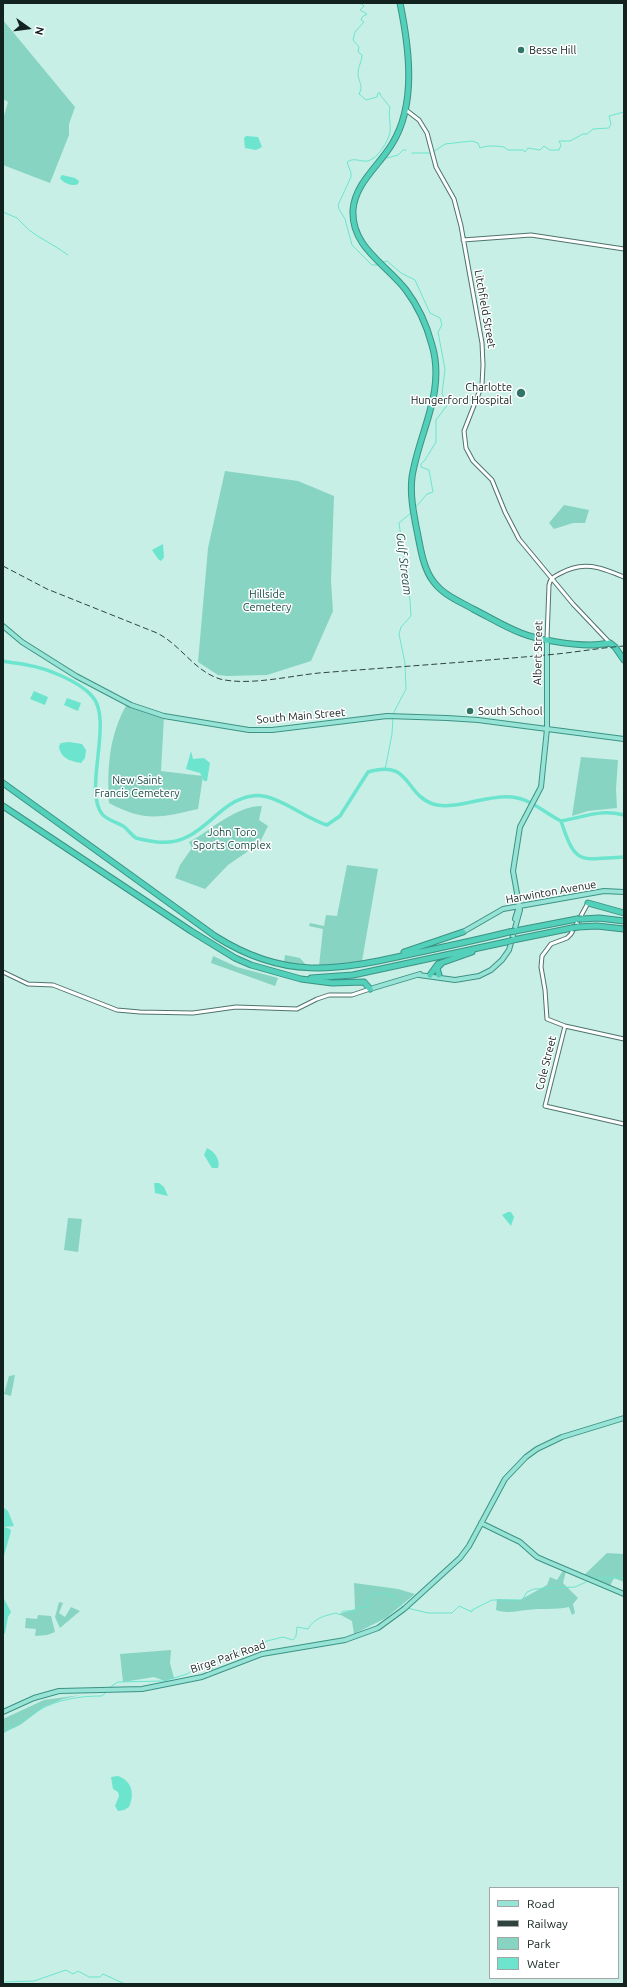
<!DOCTYPE html>
<html>
<head>
<meta charset="utf-8">
<style>
	body { margin:0 }
	#map { position:relative; width:627px; height:1987px; overflow:hidden; background:#c7efe6; font-family:Ubuntu,sans-serif }
	canvas { display:block }
	.frame { position:absolute; inset:0; border:4px solid #12221f; pointer-events:none }
	.legend { position:absolute; left:489px; top:1887px; width:130px; height:92px; box-sizing:border-box; background:#fff; border:1px solid #a0a7a5; margin:0; padding:5px 7px; list-style:none; font-size:12px; color:#12221f }
	.legend li { display:flex; align-items:center; gap:8px; height:20px }
	.legend b { width:20px; border:1px solid #a0a7a5 }
	.north { position:absolute; left:8px; top:8px; width:40px; height:40px; -webkit-text-stroke:3px #fff; paint-order:stroke; rotate:104deg; font-size:11px; font-weight:700; line-height:16px; text-align:center; color:#12221f }
	.north::after { content:''; display:block; margin:auto; width:14px; height:18px; background:#12221f; clip-path:polygon(50% 0,100% 100%,50% 72%,0 100%) }
</style>
</head>
<body>
<div id="map">
<canvas width="627" height="1987"></canvas>
<div class="frame"></div>
<ul class="legend">
<li><b style="height:5px;background:#97e3d6"></b>Road</li>
<li><b style="height:5px;background:#2f433f"></b>Railway</li>
<li><b style="height:11px;background:#87d4c3"></b>Park</li>
<li><b style="height:11px;background:#6ce4ce"></b>Water</li>
</ul>
<div class="north">N</div>
</div>
<script>
const context = document.querySelector('canvas').getContext('2d');
context.lineJoin = 'round';
function fillPath(path, color) { context.fillStyle = color; context.fill(path, 'evenodd'); }
function strokePath(path, color, width, dash) { context.strokeStyle = color; context.lineWidth = width; context.lineCap = dash ? 'butt' : 'round'; context.setLineDash(dash || []); context.stroke(path); }
function write(font, color, halo, rows, align = 'center') {
  context.font = font + ' Ubuntu,sans-serif'; context.lineWidth = 3; context.setLineDash([]); context.textBaseline = 'middle'; context.strokeStyle = halo; context.fillStyle = color; for (const [text, x, y, turn = 0] of rows) {
    context.save(); context.translate(x, y); context.rotate((+turn || 0) * Math.PI / 180); context.textAlign = isNaN(turn) ? turn : align; if (halo) context.strokeText(text, 0, 0); context.fillText(text, 0, 0); context.restore();
  }
}
fillPath(new Path2D(`
	M3,20L75,107L69,124V135L50,183L3,165V119L8,102L3,99Z
	M225,471L298,481L334,496L331,581L333,611L311,661L267,675L227,676L218,675L198,662L208,548Z
	M564,505L589,510L585,523H573L554,529L549,523Z
	M127,704L135,709L164,717L161,771L203,776L198,809C159,818 145,822 109,803C107,768 109,735 127,704Z
	M581,757L618,760L616,789L617,808L588,811L572,816Z
	M262,806L259,820L268,826L260,842L255,840L247,852L228,865L205,889L175,878L180,865L192,848L189,842C212,830 235,806 262,806Z
	M347,865L378,869L362,961L319,966L323,929L309,926L310,923L324,926L326,915L337,916Z
	M285,955L300,958L307,966L284,962Z
	M213,956L237,967L278,978L275,986L211,963Z
	M68,1218L82,1219L78,1252L64,1250Z
	M15,1375L11,1396L4,1394L9,1376Z
	M607,1553L624,1554V1582L614,1578L609,1588L582,1577Z
	M564,1569L566,1571L563,1583L578,1598L573,1604L575,1613L572,1615L569,1607C555,1610 541,1608 527,1610C516,1611 508,1614 496,1610L497,1599L520,1600L547,1585L550,1577L557,1580Z
	M354,1583L398,1589L415,1594L386,1618L354,1634L352,1621L339,1614L355,1609Z
	M59,1602L63,1603L59,1613L65,1617L71,1607L80,1611L60,1628L55,1617Z
	M38,1615L51,1616L55,1632L47,1635L35,1636L36,1629L25,1628L26,1618L37,1619Z
	M171,1650L170,1663L174,1678L165,1681L154,1677L123,1682L120,1654Z
	M80,1695L63,1699L44,1707L20,1725L3,1733V1719L44,1700Z`), '#87d4c3');
fillPath(new Path2D(`
	M246,136L258,137L262,147L256,150L245,148L244,138Z
	M62,175L75,178L79,181L78,184C73,187 63,183 60,178Z
	M163,544L164,557L161,561L158,559L152,550Z
	M34,691L48,697L45,705L30,699Z
	M67,698L81,703L78,711L64,705Z
	M69,742L82,744L86,750L85,758L81,763C70,761 60,758 59,746L61,743Z
	M191,751L193,759L204,758L210,763L207,781H204L200,773L186,769Z
	M207,1148C214,1151 221,1160 218,1168H212L204,1155Z
	M154,1183H159L164,1187L168,1196L155,1193Z
	M508,1212H511L514,1217L511,1226L502,1215Z
	M3,1507L8,1511L14,1526L4,1527L10,1529L11,1531L3,1559Z
	M3,1597L11,1612L8,1617L5,1633L3,1635Z
	M118,1776C132,1781 135,1794 129,1807L124,1810L118,1811L115,1806L119,1796L118,1792L113,1789L111,1777Z`), '#6ce4ce');
strokePath(new Path2D(`
	M360,3L364,6L360,10L367,14L362,17L361,20L364,22L355,32L353,40L359,47L358,52L362,55C362,62 358,66 358,73C358,82 364,85 359,94L366,100L377,97L378,93H380L381,96L390,107C388,115 391,124 390,132C388,142 378,158 368,161C360,162 354,157 347,162L351,173V177L338,205L339,209L345,219L352,245L372,265H379
	M433,152L445,144L472,141L478,143L480,148C488,145 496,146 504,147L508,150H523L525,152L528,148L540,150L544,146L550,150H559L561,145L559,141H570L583,134H587L593,129L609,128L611,124L609,116L624,112
	M412,153H430
	M387,158L398,155L403,150H406
	M3,212L17,218L28,229
	M29,230C40,239 55,245 68,255
	M383,262L387,261L401,273L415,280L430,313L440,318L442,325L438,332L445,369L442,394L448,404L436,420V442L425,460L421,464V467L429,470L433,492L427,494L415,508
	M393,714L406,689L405,663L399,634L401,627L411,616L410,600L399,523L412,512
	M385,770L392,734L393,717
	M596,1578H624
	M407,1608L428,1613H452L459,1606L472,1612V1610L492,1600H522L527,1592L534,1589L575,1587L586,1582
	M109,1688L118,1682L164,1681L187,1674L196,1668L212,1669L219,1659L226,1657L230,1652H239L259,1643L283,1637L293,1640L296,1636L297,1627L308,1629C314,1618 324,1616 336,1613L340,1615L343,1611H356L357,1608L367,1607L369,1603L365,1601L373,1594L384,1593L395,1596L397,1604L404,1607
	M3,1733C16,1726 27,1717 39,1710C59,1699 80,1696 102,1696L107,1691
	M3,1982L34,1981L66,1970L73,1974L78,1971L89,1977H100L103,1974L125,1984`), '#6ce4ce', 1);
strokePath(new Path2D(`
	M3,661C11,663 19,663 27,665C46,668 79,681 92,696C114,720 83,789 102,814C107,820 116,822 123,826C128,829 131,835 136,838C143,840 150,841 157,842C202,847 215,801 252,796C275,792 304,818 327,825L340,816L368,772C411,759 404,794 433,804C454,811 488,794 512,797C531,799 545,813 561,821
	M561,821C576,867 580,859 624,857
	M561,821C585,817 599,809 624,815`), '#6ce4ce', 3.5);
const minor = new Path2D(`
	M406,110L419,120L427,133L436,167L454,199L461,226L482,343L483,365L482,385L464,431L466,448L473,461L492,480L505,512L519,539L573,604L610,643
	M463,240L531,235L624,249
	M547,639L549,585C550,579 553,577 559,574C583,560 600,567 624,577
	M588,903L571,934L567,938L551,944L542,956L541,967L545,990L547,1019L565,1026L624,1039
	M3,972L28,984L53,985L117,1010L140,1012L193,1013L236,1007L297,1009L317,999L329,995H352L370,989
	M565,1026L545,1106L624,1124`);
const major = new Path2D(`
	M3,626L22,642L76,676L131,705L164,716L249,730H272L387,716L447,718L478,720L624,739
	M515,919L519,906
	M463,932L503,909L604,891L624,892
	M419,975L455,980L479,976L491,970L502,960L509,950L520,910L513,871L520,827L541,787L547,729V639
	M370,989L420,974
	M481,1523L520,1542L537,1557L546,1561L624,1594
	M3,1712L34,1698L59,1691L142,1689L202,1677L262,1654L345,1640L378,1628L404,1609L460,1558L469,1546L505,1479L526,1457L537,1449L562,1437L624,1418`);
const highway = new Path2D(`
	M400,3C409,47 417,104 392,144C379,166 355,183 353,210C351,247 386,264 406,290C418,306 427,326 432,345C446,392 419,432 412,477C410,494 413,510 416,526C420,544 422,566 433,581C443,595 459,601 473,609C489,617 505,627 521,633C538,640 572,645 590,645C597,645 604,644 610,643L615,647L624,660
	M3,783L215,936C284,980 335,971 411,954C444,947 477,940 509,932
	M3,806L191,931L235,958L251,965L301,979L332,983L364,982L370,989
	M588,903L624,913
	M582,919L599,918L624,921
	M578,927L597,926L624,929
	M515,931L577,919
	M513,940L572,928
	M404,952L463,932
	M430,975L438,964L472,952
	M439,975L437,968L441,964
	M311,978L353,975L506,942`);
strokePath(minor, '#4f746c', 5);
strokePath(major, '#3c9384', 6);
strokePath(highway, '#3c9384', 7);
strokePath(minor, '#fff', 3);
strokePath(major, '#97e3d6', 4);
strokePath(highway, '#52d0ba', 5);
strokePath(new Path2D(`
	M3,566L47,589L157,633C181,645 194,671 220,679C249,686 289,676 319,673C395,667 470,662 546,655C572,653 598,648 624,646`), '#2f433f', 1, [6, 3]);
const highwayBridge = new Path2D(`
	M577,919H582
	M572,928L578,927
	M509,932L515,931
	M506,942L513,940`);
strokePath(highwayBridge, '#3c9384', 7, []);
strokePath(highwayBridge, '#52d0ba', 5);
for (const [x, y, r, color] of [
	[521,50,4,"#317569"],
	[521,393,5,"#317569"],
	[470,711,4,"#317569"]
]) { const dot = new Path2D(); dot.arc(x, y, r, 0, 2 * Math.PI); context.fillStyle = color; context.fill(dot); strokePath(dot, '#fff', 1.5); }
write('11px', '#12221f', '#fff', [
	["Besse Hill",529,50],
	["Charlotte",512,387,"right"],
	["Hungerford Hospital",512,400,"right"],
	["South School",478,711]
], 'left');
write('11px', '#12221f', '#fff', [
	["Litchfield Street",485,309,80],
	["Albert Street",538,653,-89],
	["South Main Street",301,716,-5],
	["Harwinton Avenue",551,892,-10],
	["Cole Street",546,1063,-76],
	["Birge Park Road",228,1657,-19]
]);
write('11px', '#174c43', '#fff', [
	["Hillside",267,594],
	["Cemetery",267,607],
	["New Saint",137,780],
	["Francis Cemetery",137,793],
	["John Toro",232,832],
	["Sports Complex",232,845]
]);
write('italic 12px', '#194e44', '#fff', [
	["Gulf Stream",404,564,83]
]);
</script>
</body>
</html>
